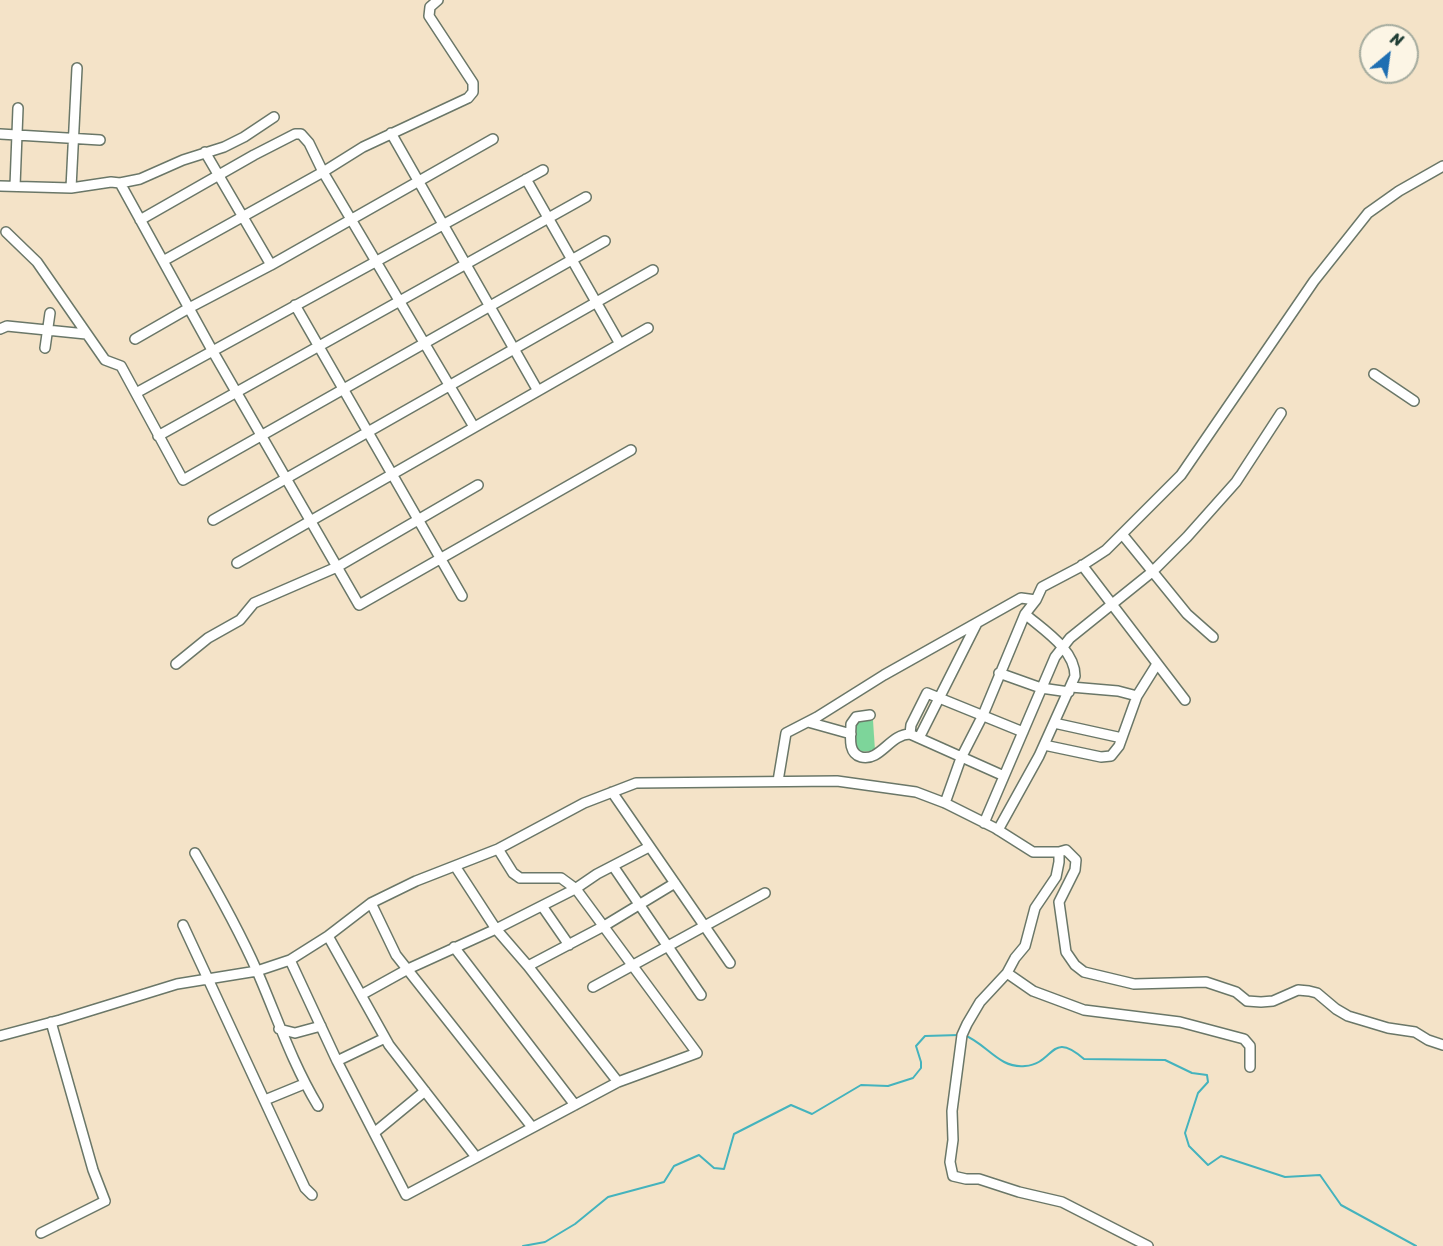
<!DOCTYPE html>
<html>
<head>
<meta charset="utf-8">
<style>
	body { margin:0 }
	#map { position:relative; width:1443px; height:1246px; overflow:hidden; background:#f4e3c8; font-family:Sriracha,sans-serif }
	canvas { display:block }
	.north { position:absolute; left:1359px; top:24px; width:60px; height:60px; box-sizing:border-box; background:#fcf5e5; border:2px solid #a4ab9e; border-radius:50%; rotate:29deg; font-size:16px; font-weight:700; line-height:24px; text-align:center; color:#1f3d34 }
	.north::after { content:''; display:block; margin:auto; width:21px; height:27px; background:#1f6fb2; clip-path:polygon(50% 0,100% 100%,50% 72%,0 100%) }
</style>
</head>
<body>
<div id="map">
<canvas width="1443" height="1246"></canvas>
<div class="north">N</div>
</div>
<script>
const context = document.querySelector('canvas').getContext('2d');
context.lineJoin = 'round';
function fillPath(path, color) { context.fillStyle = color; context.fill(path, 'evenodd'); }
function strokePath(path, color, width, dash) { context.strokeStyle = color; context.lineWidth = width; context.lineCap = dash ? 'butt' : 'round'; context.setLineDash(dash || []); context.stroke(path); }
fillPath(new Path2D(`
	M873,720L875,751L856,752L854,722Z`), '#7dd59a');
strokePath(new Path2D(`
	M964,1035C986,1043 999,1069 1025,1066C1055,1064 1050,1029 1084,1059L1165,1060L1192,1073L1207,1075L1208,1082L1198,1093L1185,1133L1189,1146L1208,1165L1221,1156L1285,1177L1320,1175L1341,1205L1416,1246
	M523,1246L545,1242L575,1224L608,1197L664,1182L674,1166L699,1155L714,1168L724,1169L734,1134L791,1105L812,1114L861,1085L888,1086L913,1078L921,1068V1062L916,1046L925,1036L959,1035`), '#44b3bd', 2);
const minor = new Path2D(`
	M391,133L538,391
	M0,134L100,140
	M205,152L271,265
	M526,179L620,344
	M120,183L212,350L359,605L631,450
	M0,186L71,188L111,182L120,183L140,179L183,160L224,147L244,137L274,117
	M15,186L18,108
	M71,188L77,68
	M140,220L254,155L295,134H301L309,143L323,172L363,147L468,98L473,92V83L429,16L430,7L438,0
	M6,232L37,262L105,360L121,366L183,480L605,241
	M163,261L323,172L474,427
	M295,305L462,596
	M0,329L7,326L86,334
	M135,339L189,308L271,265L493,139
	M45,348L50,313
	M1374,374L1414,401
	M136,393L543,170
	M158,436L586,197
	M213,520L653,270
	M1122,534L1187,614L1213,637
	M237,563L648,328
	M1082,565L1185,700
	M176,664L208,638L240,620L254,603L337,567L478,485
	M999,673L1041,688L1069,692
	M1071,687L1118,691L1137,696
	M870,715L856,717L851,724C851,735 847,753 861,757C880,762 890,734 910,734
	M808,722L851,734
	M1054,723L1122,738
	M919,738L977,623
	M1044,745L1101,757L1111,756L1119,746L1137,696L1157,664
	M1004,776L910,734L911,725L927,693L1023,732
	M778,781L786,733L817,717L884,675L1021,598L1036,600L1042,587L1080,567L1106,550L1181,475L1314,281L1368,213L1399,191L1443,166
	M612,792L730,963
	M945,803L961,758L983,715L1025,614L1036,600
	M984,823L1055,657L1070,638L1152,572L1187,537L1236,482L1281,413
	M998,830L1039,756L1075,676C1075,649 1042,629 1025,614
	M1059,852L1066,850L1076,860L1075,870L1059,902L1066,952L1075,965L1084,972L1134,984L1206,982L1236,992L1247,1001L1261,1002L1273,1001L1298,990L1309,991L1317,993L1336,1009L1348,1016L1388,1028L1415,1032L1428,1040L1443,1045
	M195,853C217,891 239,930 257,971C277,1017 292,1063 318,1106
	M455,866L496,929L528,966L618,1082
	M613,866L701,995
	M371,903L396,955L532,1127
	M542,906L569,945
	M183,925L305,1188L312,1195
	M328,936L389,1045L476,1157
	M454,947L575,1105
	M290,960L337,1061L406,1195L618,1082L697,1053L576,889L561,878H520L513,873L498,849
	M528,966L604,926L675,883
	M1007,973L1033,991L1084,1010L1180,1022L1244,1039L1250,1046V1067
	M593,987L765,893
	M361,995L408,969L496,929L575,889L597,874L649,847
	M279,1029L295,1033L321,1026
	M0,1036L60,1020L177,984L257,971L290,960L328,936L371,903L416,881L498,849L584,803L636,783L837,781L916,792L945,803L995,828L1033,852H1059V862L1056,877L1035,908L1025,946L1015,958L1007,973L980,1002L967,1024L962,1035L952,1111L953,1140L950,1162L953,1176L966,1179H979L1019,1192L1062,1202L1148,1246
	M337,1061L385,1038
	M265,1100L304,1084
	M374,1133L425,1091
	M41,1233L105,1201L93,1170L51,1022`);
strokePath(minor, '#6a7768', 12);
strokePath(minor, '#fff', 9);
</script>
</body>
</html>
